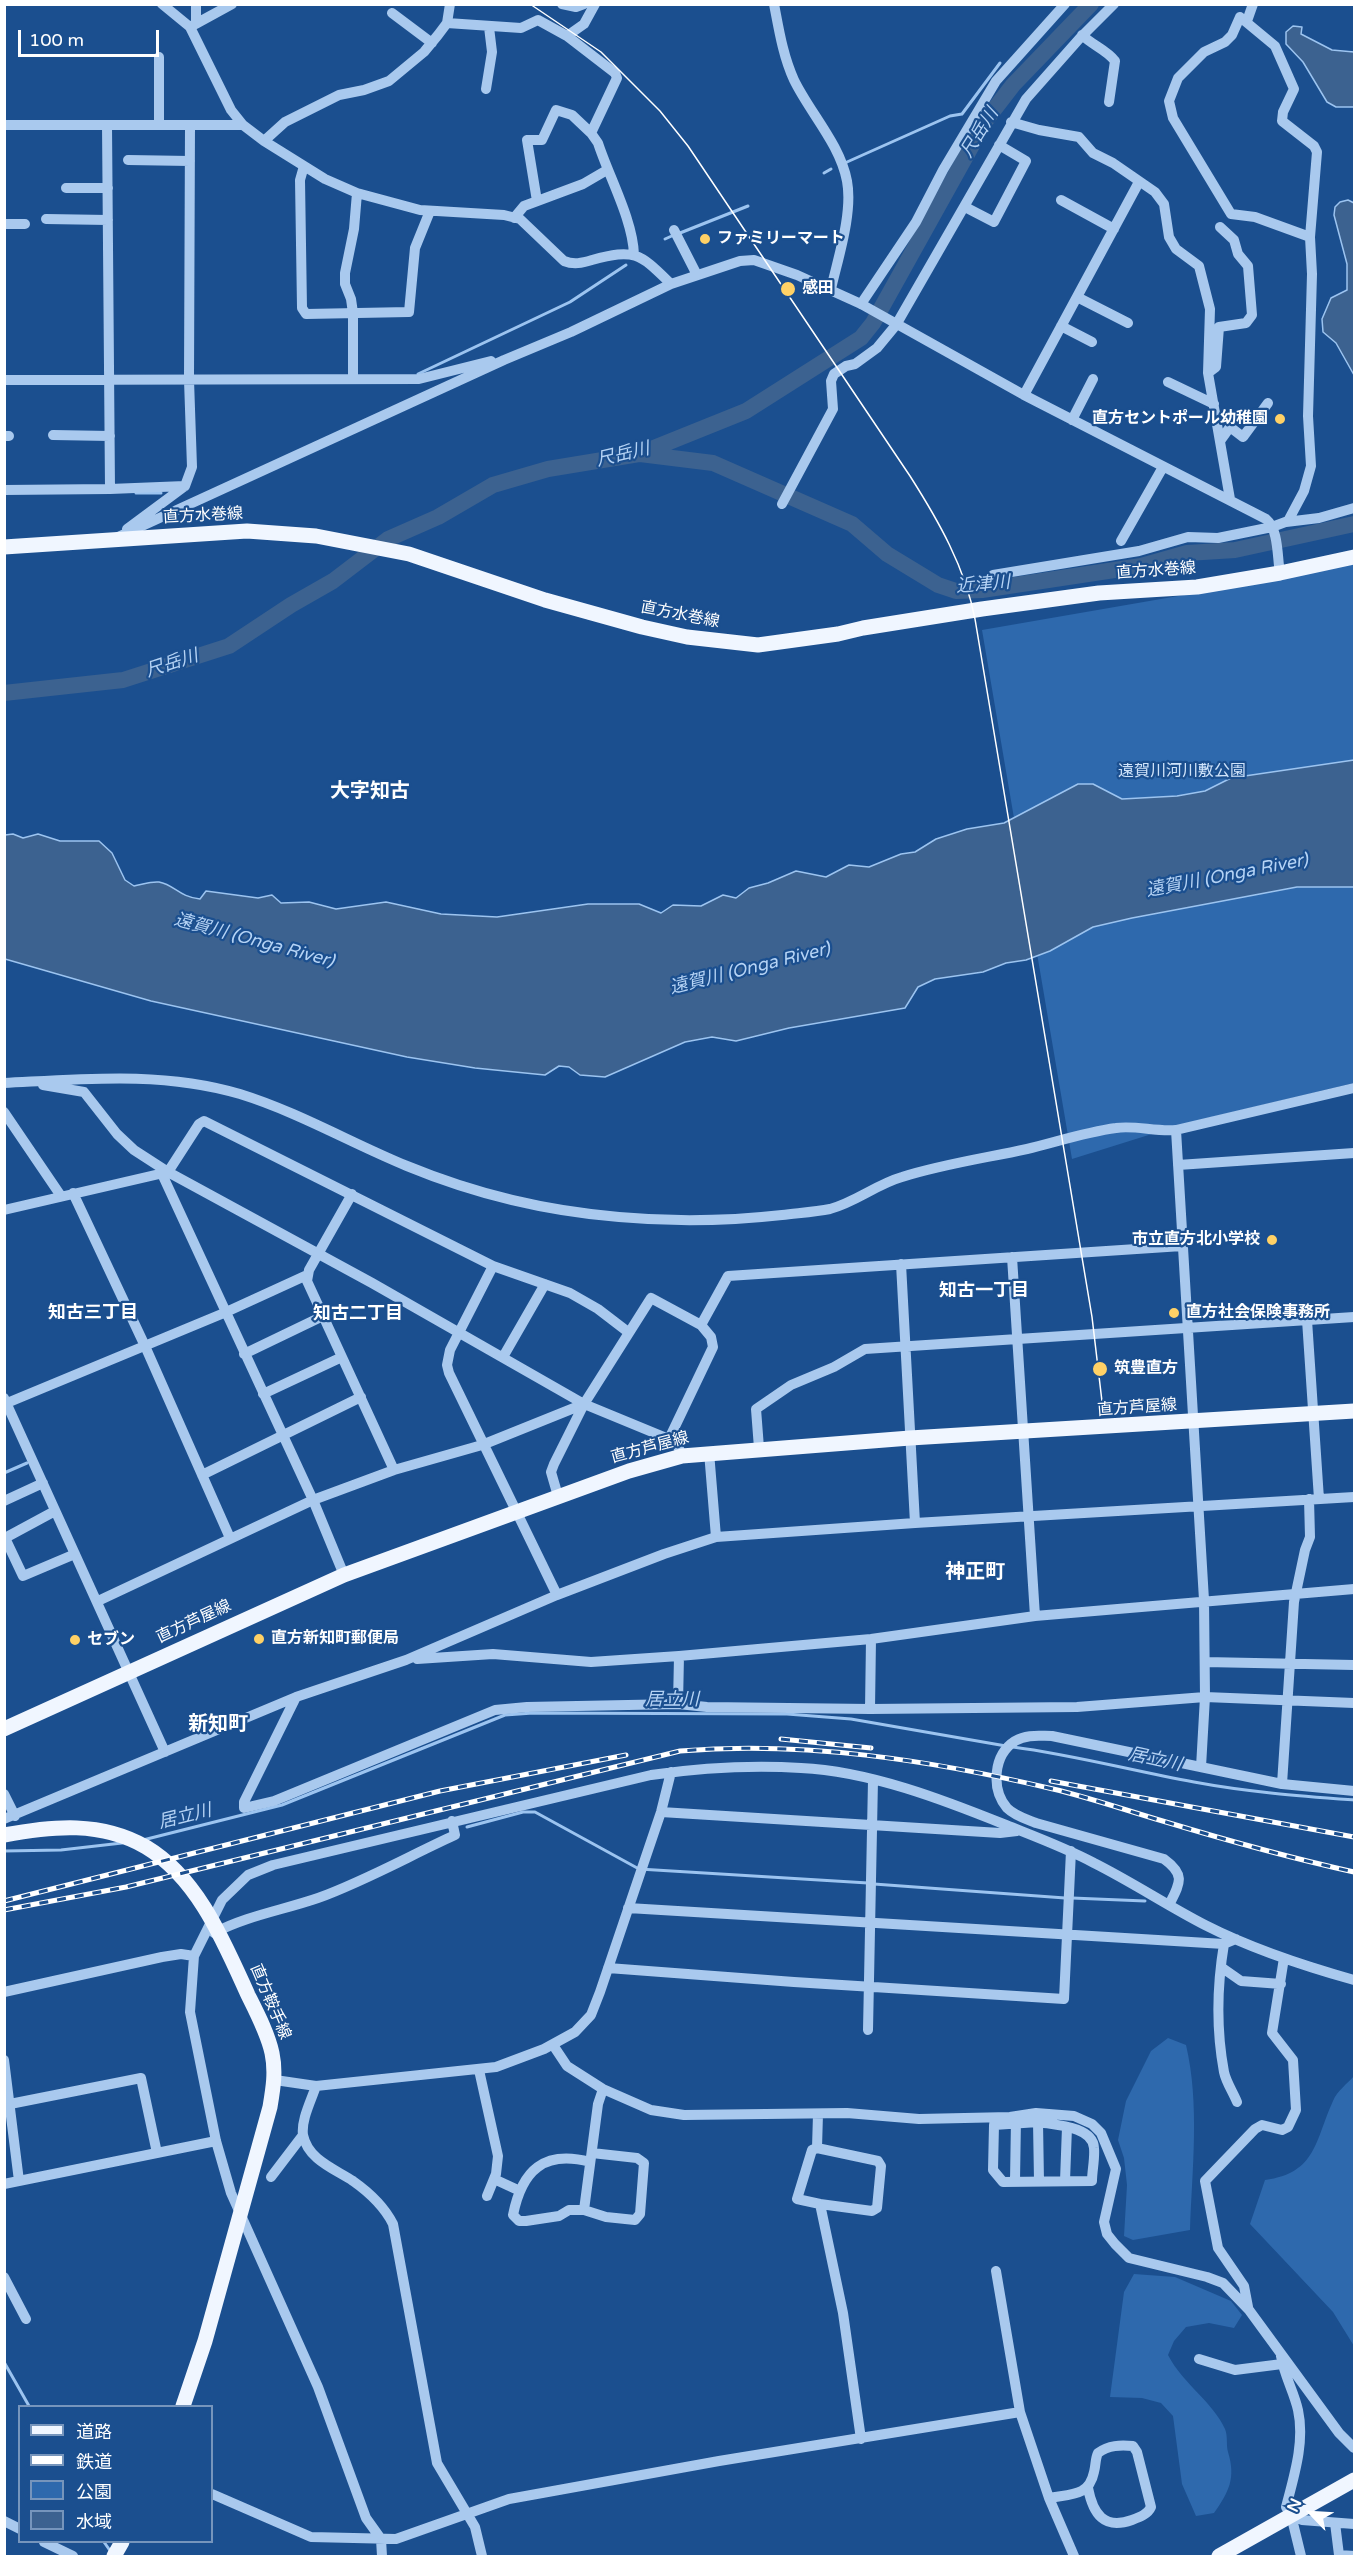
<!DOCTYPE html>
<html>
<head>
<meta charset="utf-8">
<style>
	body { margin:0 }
	#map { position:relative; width:1359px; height:2561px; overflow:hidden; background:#1b4f8f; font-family:"Varela Round","Noto Sans JP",sans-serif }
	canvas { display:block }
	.frame { position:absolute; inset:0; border:6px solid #fff; pointer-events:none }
	.legend { position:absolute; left:18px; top:2405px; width:195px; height:138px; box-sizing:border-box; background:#1b4f8f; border:2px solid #7695bc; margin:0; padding:8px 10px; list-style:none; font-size:18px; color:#fff }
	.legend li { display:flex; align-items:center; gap:12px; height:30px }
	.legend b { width:30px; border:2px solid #7695bc }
	.north { position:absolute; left:1281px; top:2483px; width:60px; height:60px; -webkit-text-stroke:4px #1b4f8f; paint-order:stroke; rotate:295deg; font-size:16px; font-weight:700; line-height:24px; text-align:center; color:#fff }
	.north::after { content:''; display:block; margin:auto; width:21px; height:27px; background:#fff; clip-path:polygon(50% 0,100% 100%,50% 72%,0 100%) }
	.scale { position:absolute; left:18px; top:30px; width:141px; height:27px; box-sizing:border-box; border:3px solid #fff; border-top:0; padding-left:8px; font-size:18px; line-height:21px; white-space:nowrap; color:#fff; -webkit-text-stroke:4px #1b4f8f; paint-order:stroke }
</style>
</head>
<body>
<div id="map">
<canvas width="1359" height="2561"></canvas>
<div class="frame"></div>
<ul class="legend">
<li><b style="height:8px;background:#f0f6ff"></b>道路</li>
<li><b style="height:8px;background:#fff"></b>鉄道</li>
<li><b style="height:16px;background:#2e69ad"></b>公園</li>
<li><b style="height:16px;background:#3c6290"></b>水域</li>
</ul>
<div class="north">N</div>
<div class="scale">100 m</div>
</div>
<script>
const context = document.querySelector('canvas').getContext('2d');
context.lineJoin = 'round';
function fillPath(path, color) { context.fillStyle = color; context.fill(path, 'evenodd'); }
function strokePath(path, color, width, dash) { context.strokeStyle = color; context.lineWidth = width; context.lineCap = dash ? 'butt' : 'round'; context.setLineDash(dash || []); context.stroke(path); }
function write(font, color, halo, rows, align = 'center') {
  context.font = font + ' "Varela Round","Noto Sans JP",sans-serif'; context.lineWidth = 4.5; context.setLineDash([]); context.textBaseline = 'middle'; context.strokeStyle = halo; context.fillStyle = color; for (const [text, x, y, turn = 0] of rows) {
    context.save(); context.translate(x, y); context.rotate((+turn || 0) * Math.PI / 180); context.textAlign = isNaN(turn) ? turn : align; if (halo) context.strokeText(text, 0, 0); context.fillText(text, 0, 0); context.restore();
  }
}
fillPath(new Path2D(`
	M1354,561V1083L1187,1123L1072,1159L982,630L1282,578Z
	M1168,2038L1186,2045C1200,2104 1192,2170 1190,2230L1133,2240L1124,2236L1127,2185L1124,2158L1118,2140L1126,2101L1151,2051Z
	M1354,2076V2346L1333,2312L1250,2224L1265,2180C1317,2173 1315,2140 1333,2101C1337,2091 1348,2083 1354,2076Z
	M1134,2274L1175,2277L1231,2301L1242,2315L1234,2328L1209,2323L1186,2327L1174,2341L1168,2355C1183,2384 1213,2402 1225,2429C1228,2436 1226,2445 1228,2452C1236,2478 1229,2492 1214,2513L1196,2516L1182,2484L1173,2416L1161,2403L1142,2398L1110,2397L1124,2292Z`), '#2e69ad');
const water = new Path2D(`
	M1293,26L1302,27L1301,34L1332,50L1354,52V107H1336L1327,102L1303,62L1286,44V32Z
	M1348,200L1354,203V375L1336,343L1323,332L1322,319L1331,298L1347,290V264L1334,215L1335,207L1340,202Z
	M1354,760V887H1297L1132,918L1093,927L1050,951L1026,960L1006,963L983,972L935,979L918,987L905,1008L789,1028L736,1041L712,1037L685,1042L605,1077L580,1075L569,1067L559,1066L545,1075L475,1068L407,1057L151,1001L5,959V835L13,834L23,838L38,834L60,841H99L112,853L125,880L134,886C141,885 151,881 159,882C175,885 179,897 200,899L206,891L258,898L272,895L281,903L309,902L336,909L386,902L441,914L497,917L588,904H639L661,913L673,905L701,906L723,895L736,898L749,888L768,883L796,871L826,877L849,865L869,867L901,854L915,852L936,839L967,829L1004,823L1078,784H1093L1122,799L1177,796L1205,791L1231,778Z`);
fillPath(water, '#3c6290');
strokePath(water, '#9cc4f0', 1.5);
strokePath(new Path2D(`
	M847,162L950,116L962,114L1000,63
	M824,173L831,169
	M680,233L748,206
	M665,239L674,235
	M418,374L570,302L626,265
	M136,493H161
	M4,1473L27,1463
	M1013,1747C1074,1755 1133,1771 1194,1782C1247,1792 1301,1796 1354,1800
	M467,1827L523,1812H535L639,1869L868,1883
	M143,1840L282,1805L505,1715L533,1713L787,1714L851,1719L1006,1746
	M4,1851L61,1850L122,1843
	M874,1884L1065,1898
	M1072,1898L1145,1901
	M4,2362L29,2406
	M104,2542L111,2552`), '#9cc4f0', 3);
strokePath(new Path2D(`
	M640,454L713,463L852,524L887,554L938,585L956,591L982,590L1141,566L1187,553L1235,550L1354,524
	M4,693L123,680L229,646L291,605L333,581L388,539L438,517L493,485L548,469L639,454L746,411L861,338L873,323L986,120L1013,85L1091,4`), '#3c6290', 16);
strokePath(new Path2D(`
	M162,4L190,27L231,110L243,125L264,141L325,179L357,193L420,210L504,215L520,219L564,261C574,265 582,263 592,260C636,248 640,254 671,284L740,261L754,260L797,275L861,304L1024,395L1266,519C1279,530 1277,557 1280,573
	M196,4V24
	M562,4L576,7L584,4
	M774,4C779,30 783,56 794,80C810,113 840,144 847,181C853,213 838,258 831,289
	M392,13L432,43
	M1247,21L1253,4
	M447,23L521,28L538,20L567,36L584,24L595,4
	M190,27L232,4
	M1082,35C1092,45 1107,50 1115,61L1109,102
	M567,36L615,73L617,78L591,133L598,143C609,177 633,220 634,255
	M159,57V125
	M486,89L492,52L489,27
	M1011,122L1039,130L1079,137L1093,153L1113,163L1155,192L1164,204L1169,237L1176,249L1199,266L1210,309L1208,373L1230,499
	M4,125H243
	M107,125L110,489
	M264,141L285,122L339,95L364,90L389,81L424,52L438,35L447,23L450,4
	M128,160L190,161
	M304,166L300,180L302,308L306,314L409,312L415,248L430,211
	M66,188H108
	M1061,200L1114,229
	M537,201L527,140H542L556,110L572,115L591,133
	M965,207L994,222L1026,161L999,145
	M514,218L524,206L583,184L607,170
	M46,219L108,220
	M4,224H25
	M674,230L697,275
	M1077,297L1128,323
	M861,304L916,222L943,170L996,81L1065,4
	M1061,326L1092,342
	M1208,373L1216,367L1219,327L1246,323L1252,315L1248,266L1238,254L1234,240L1220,227
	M353,378V313L351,299L345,284V273L354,229L357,193
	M4,380L419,379L491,361
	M1168,382L1214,404
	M1024,395L1139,182
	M1072,420L1093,379
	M53,435L110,436
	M4,436H9
	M1220,441L1230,427L1243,437L1268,403
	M4,490L110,489L185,486
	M782,504L833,409L831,381L834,374L846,366L855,364L877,348L896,325L1026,99L1080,38L1114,4
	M1286,522L1319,518L1354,508
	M127,529L185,486L192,467L189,380L190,125
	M118,537L504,360L571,332L671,284
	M1121,541L1163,467
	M993,575L1139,551L1188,537L1218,538L1272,527L1288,521L1304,491L1311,466L1308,416L1312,274L1310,237L1317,152L1314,146L1282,121L1283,112L1294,89L1275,46L1240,17L1232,35L1225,42L1204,52L1178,78L1169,101L1173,118L1231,214L1255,217L1310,237
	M4,1083C83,1079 163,1071 240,1094C298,1112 351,1143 407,1166C475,1194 546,1211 619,1217C673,1222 728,1221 782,1215C798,1213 815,1212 830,1209C856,1202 877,1184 902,1177C943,1164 986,1158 1027,1149C1056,1142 1086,1132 1116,1128C1135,1125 1156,1132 1176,1130L1354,1088
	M43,1085L84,1092L117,1134L134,1150L168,1172L372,1283L584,1404L669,1439L677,1444L682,1456
	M4,1112L61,1196
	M1176,1130L1204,1600L1205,1697L1201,1767
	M1178,1165L1354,1153
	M162,1174L313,1500L344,1575
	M73,1193L145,1346L230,1538
	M352,1194L309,1270L307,1281L394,1470
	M4,1210L168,1172L199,1124L204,1121L493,1266L570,1293L598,1309L628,1332
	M1012,1257L1035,1616
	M901,1264L915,1523
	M493,1266L450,1350L447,1365L449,1373L557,1595
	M1307,1320L1319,1499
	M244,1354L323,1316
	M503,1357L545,1284
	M263,1394L342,1357
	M4,1398L165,1752
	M7,1403L224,1313L307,1275
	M669,1439L713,1347L711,1337L701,1325
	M759,1448L756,1409L791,1385L834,1367L865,1349L1354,1317
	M709,1452L716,1537
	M202,1475L361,1397
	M558,1496L551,1472L554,1464L584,1404L651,1298L701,1325L728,1276L1182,1246
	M4,1501L43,1483
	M55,1511L5,1538L23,1576L75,1554
	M98,1601L313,1500L394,1470L482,1445L584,1404
	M417,1659L493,1654L591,1662L679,1656L871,1639L1035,1616L1354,1589
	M1205,1662L1354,1665
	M296,1697L244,1802V1808L274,1801L495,1710L527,1707L678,1704L707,1707L870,1709L1077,1707L1205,1697L1354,1703
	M678,1704L679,1656
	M870,1709L871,1639
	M1282,1784L1294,1602L1305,1550L1310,1537L1309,1499
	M4,1794L15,1816
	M661,1812L1000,1833L1017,1831
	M4,1819L296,1697L406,1660L557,1595L664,1554L716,1537L915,1523L1354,1497
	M1169,1905C1180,1883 1186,1875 1164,1859L1036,1823C1026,1819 1015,1816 1007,1808C991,1789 993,1755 1015,1741C1027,1734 1039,1736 1052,1736L1282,1784L1354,1791
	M628,1908L1224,1944L1236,1939
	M214,1933C246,1916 283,1910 318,1898C365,1881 409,1856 455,1835L452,1821
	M1224,1944C1217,1986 1216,2029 1224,2072C1226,2082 1233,2092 1237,2102
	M1221,1967L1241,1981L1281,1984
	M608,1968L794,1982L1064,1999L1071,1851
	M4,1992L162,1957L181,1954L194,1956
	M868,2030L873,1780
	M553,2045L567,2066L603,2089L651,2110L684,2115L847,2113L919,2119L1010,2117L1036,2113L1074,2116L1092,2124L1101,2133L1116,2169L1104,2222L1107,2234L1115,2244L1129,2258L1207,2277L1223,2283L1249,2310L1339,2433L1354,2448
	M4,2060L19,2181
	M479,2070L498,2156L496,2174L487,2196
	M275,2080L316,2086L496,2067L544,2049L575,2032L591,2015L600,1992L661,1812L671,1772
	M316,2086C311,2101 301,2120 303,2135C308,2160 335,2169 353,2181C370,2193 384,2206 393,2224L437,2463L475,2527L482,2556
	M10,2104L141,2078L157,2153
	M818,2114L817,2148L812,2150L797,2199L820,2204L843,2313L861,2439
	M1038,2122C1054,2125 1093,2126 1094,2148C1095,2159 1092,2171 1092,2181L1003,2182L993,2170L994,2125Z
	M1038,2122L1039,2181
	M817,2148L878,2161L881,2166L877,2208L872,2211L820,2204
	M590,2162C544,2150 522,2170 513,2215L519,2221H526L559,2216L569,2210H584L606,2217L635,2220L640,2214L644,2163L637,2158L592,2153
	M271,2177L303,2135
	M494,2179L520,2191
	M1015,2181L1016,2119
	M1065,2181L1067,2127
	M4,2184L216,2141
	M584,2210L598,2104L603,2089
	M996,2271L1020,2412L1049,2498L1074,2556
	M4,2277L26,2319
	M1248,2307L1244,2286L1218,2248L1205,2181L1255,2129L1262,2125L1282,2130L1288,2127L1296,2110L1293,2060L1272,2033L1284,1958
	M1281,2356C1284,2375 1294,2392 1298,2410C1305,2442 1294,2476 1286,2507L1291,2515L1301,2556
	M1199,2359L1235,2370L1282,2364
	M212,2494L311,2537L396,2539L509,2499L719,2461L1020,2412
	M1049,2498C1070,2494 1089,2497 1094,2472C1096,2465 1095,2459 1098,2453C1109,2445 1120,2445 1133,2446L1137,2452L1151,2507C1148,2514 1140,2517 1132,2520C1104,2530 1093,2514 1088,2488
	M1291,2515L1302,2520L1354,2524
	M4,2521L20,2529
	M1335,2523L1339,2555L1354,2556
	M44,2542L73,2556
	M382,2556L381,2539L366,2518L318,2387L231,2193L216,2141L190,2012L194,1956L222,1900L248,1875L273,1865L651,1775C700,1768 752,1765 801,1768C869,1771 944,1800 1006,1825C1036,1837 1066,1848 1094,1863C1132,1882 1168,1906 1205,1925C1252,1949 1304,1966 1354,1980`), '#a9c9ee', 10);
strokePath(new Path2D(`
	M4,547L247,531L316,536L409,554L545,600L642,627L687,637L758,645L838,634L863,628L982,609L1099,593L1197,587L1280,573L1354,557
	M4,1729L344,1575L629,1471L682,1456L910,1438L1354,1411
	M4,1835C53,1826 101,1821 146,1847C198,1878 224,1942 248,1995C257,2013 268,2034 272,2053C276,2072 273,2089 270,2107L205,2341L183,2406
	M114,2556L122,2542
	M1219,2556L1354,2480`), '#f0f6ff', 15);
strokePath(new Path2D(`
	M530,4L601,52L660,111L688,146L910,476C938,520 965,567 975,619L1092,1317L1103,1410`), '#fff', 1.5);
const rail = new Path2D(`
	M781,1739L871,1748
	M1051,1781L1354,1837
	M4,1901L440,1791L626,1755
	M4,1910L126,1887L680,1751C806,1741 930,1760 1053,1789C1091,1798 1128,1811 1166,1822C1229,1841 1291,1858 1354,1872`);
strokePath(rail, '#fff', 5);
strokePath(rail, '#1b4f8f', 3, [9]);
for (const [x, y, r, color] of [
	[705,239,6,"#ffd166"],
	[788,289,8,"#ffd166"],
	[1280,419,6,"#ffd166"],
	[1272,1240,6,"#ffd166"],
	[1174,1313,6,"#ffd166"],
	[1100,1369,8,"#ffd166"],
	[259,1639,6,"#ffd166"],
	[75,1640,6,"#ffd166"]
]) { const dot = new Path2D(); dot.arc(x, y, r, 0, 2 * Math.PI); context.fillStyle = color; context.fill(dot); strokePath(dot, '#1b4f8f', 2); }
write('bold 16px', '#fff', '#1b4f8f', [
	["ファミリーマート",717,239],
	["感田",802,289],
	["直方セントポール幼稚園",1268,419,"right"],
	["市立直方北小学校",1260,1240,"right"],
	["直方社会保険事務所",1186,1313],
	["筑豊直方",1114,1369],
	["直方新知町郵便局",271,1639],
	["セブン",87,1640]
], 'left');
write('16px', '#fff', '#1b4f8f', [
	["直方水巻線",203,516,-3],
	["直方水巻線",1156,571,-4],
	["直方水巻線",680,615,11],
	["直方芦屋線",1137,1408,-4],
	["直方芦屋線",650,1448,-15],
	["直方芦屋線",194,1622,-25],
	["直方鞍手線",270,2002,67]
]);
write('16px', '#cfe3fa', '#1b4f8f', [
	["遠賀川河川敷公園",1182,772]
]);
write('italic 18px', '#b5d3f5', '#1b4f8f', [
	["尺岳川",980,133,-58],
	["尺岳川",623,455,-13],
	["近津川",983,585,-5],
	["尺岳川",172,664,-18],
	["遠賀川 (Onga River)",1227,876,-11],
	["遠賀川 (Onga River)",254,941,15],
	["遠賀川 (Onga River)",750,969,-14],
	["居立川",672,1700],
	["居立川",1155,1760,12],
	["居立川",185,1817,-14]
]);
write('bold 18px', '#fff', '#1b4f8f', [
	["知古一丁目",984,1291],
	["知古三丁目",93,1313],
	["知古二丁目",358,1314]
]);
write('bold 20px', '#fff', '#1b4f8f', [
	["大字知古",370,792],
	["神正町",975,1573],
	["新知町",218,1725]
]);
</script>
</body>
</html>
